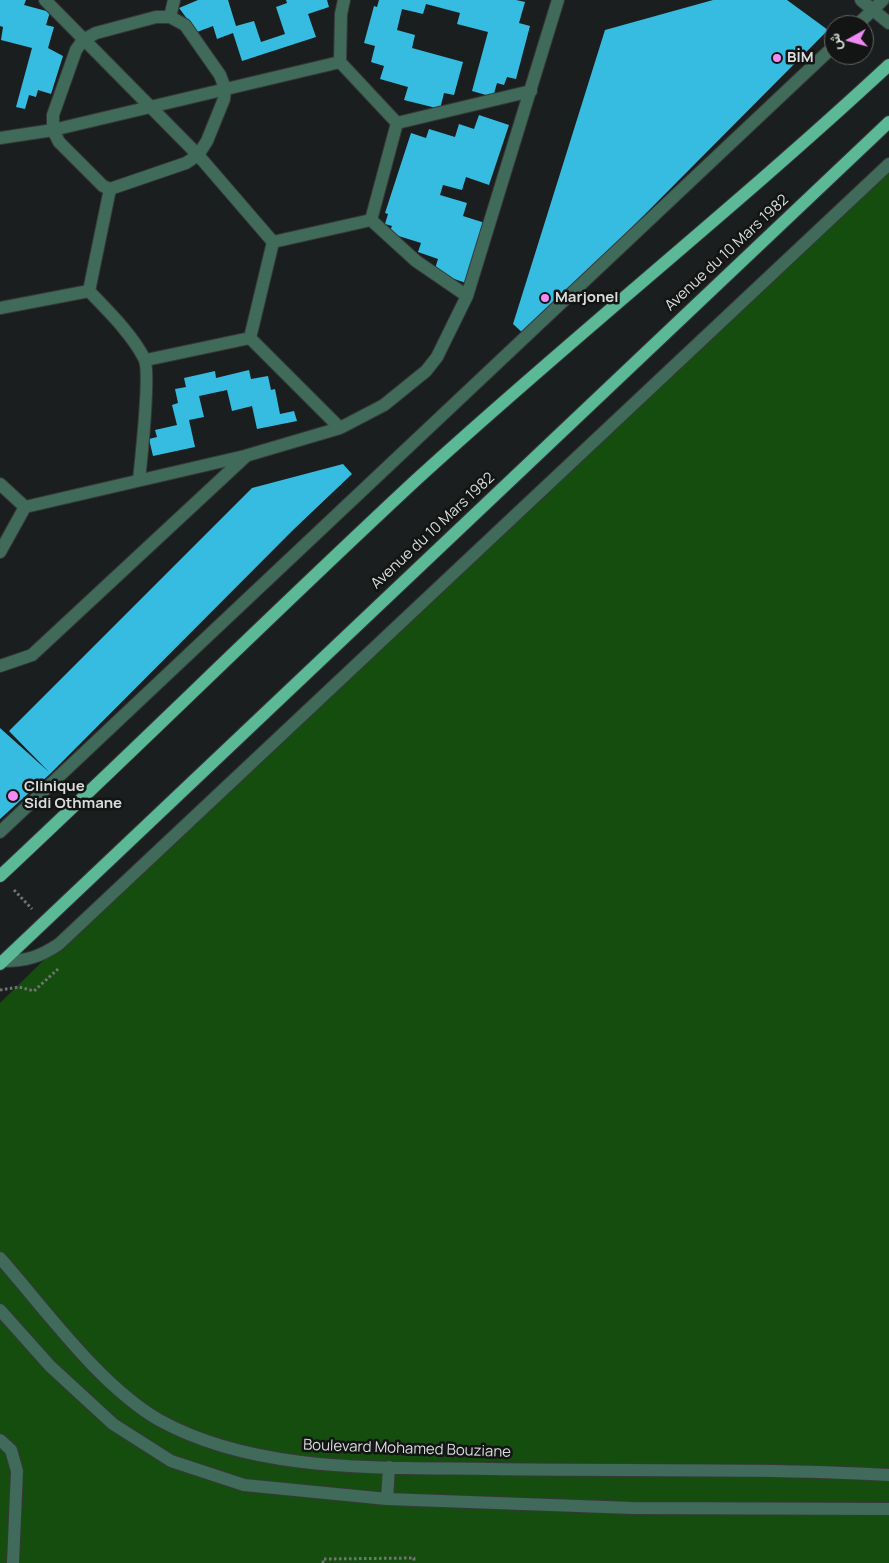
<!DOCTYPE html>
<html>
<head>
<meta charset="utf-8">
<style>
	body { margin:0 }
	#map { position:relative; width:889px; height:1563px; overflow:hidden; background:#1b1e1e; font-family:Manrope,Vazirmatn,sans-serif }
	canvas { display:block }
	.north { position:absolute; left:824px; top:15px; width:50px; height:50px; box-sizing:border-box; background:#121514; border:1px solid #626564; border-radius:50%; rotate:263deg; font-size:14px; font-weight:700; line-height:20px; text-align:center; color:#dadcdc }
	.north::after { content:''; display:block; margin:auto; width:18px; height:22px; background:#f08bf6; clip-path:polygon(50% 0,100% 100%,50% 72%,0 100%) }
</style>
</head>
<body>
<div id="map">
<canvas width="889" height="1563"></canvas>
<div class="north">ش</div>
</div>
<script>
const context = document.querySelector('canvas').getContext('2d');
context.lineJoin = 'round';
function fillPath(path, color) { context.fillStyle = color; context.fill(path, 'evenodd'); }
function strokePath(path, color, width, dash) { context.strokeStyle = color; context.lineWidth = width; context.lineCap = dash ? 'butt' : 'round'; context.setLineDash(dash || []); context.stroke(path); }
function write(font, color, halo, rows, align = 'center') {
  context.font = font + ' Manrope,sans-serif'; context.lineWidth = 5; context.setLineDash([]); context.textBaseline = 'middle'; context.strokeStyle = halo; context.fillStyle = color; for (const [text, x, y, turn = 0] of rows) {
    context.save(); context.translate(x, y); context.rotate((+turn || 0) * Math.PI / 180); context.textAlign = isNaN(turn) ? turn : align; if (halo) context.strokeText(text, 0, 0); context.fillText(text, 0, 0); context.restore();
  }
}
fillPath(new Path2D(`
	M889,168V1563H0V1003L269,739Z`), '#154d0e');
fillPath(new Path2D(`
	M0,0H26L24,5L50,12L46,25L54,27L48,48L63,56L51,94L38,90L36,97L29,95L25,109L16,107L32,48L1,40L3,27L0,26Z
	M198,0H228L236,26L254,21L261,42L285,34L276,7L287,3L286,0H327L329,7L308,14L316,37L242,61L233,33L217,39L213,26L197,32L179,8Z
	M379,0H516L525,2L519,23L530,26L516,79L507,77L504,85L497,83L493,97L472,91L488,32L457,24L460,13L426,4L423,14L402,9L397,30L415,35L412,48L463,62L454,95L444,93L440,109L404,100L408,87L380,79L384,66L371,62L375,46L364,43L374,6L377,7Z
	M713,0H787L828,30L525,335L513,324L605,30Z
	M479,115L509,125L489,185L466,177L462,190L443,185L440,195L467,203L463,216L485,223L466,283L434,272L438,259L418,252L421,243L389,233L392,226L385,224L388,214L385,213L411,133L426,138L429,129L455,137L459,124L474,129Z
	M249,370L251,379L268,376L271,390L275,389L280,414L294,411L297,421L257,429L252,406L232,411L227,390L199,396L204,417L189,420L195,447L153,456L149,439L157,437L155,430L177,425L172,405L178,403L175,389L186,387L184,378L215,371L216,378Z
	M343,464L352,474L293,530L51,773L0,819V728L49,772L9,731L252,488Z`), '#35bce0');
const minor = new Path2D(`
	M45,0L198,155L273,242
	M344,0L341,14L340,62L397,123L531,91
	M861,0L889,23
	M156,17H170L185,25L220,75L225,88L224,99L207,141L198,155L186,163L110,189L103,186L59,142L53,130V115L76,50L83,40L96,33Z
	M170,17L174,0
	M857,25L883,0
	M0,138L53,130L340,62
	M371,220L416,261L467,296
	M371,220L397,123
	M273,242L371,220
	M89,291C108,311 131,333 144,358C151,370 141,461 139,480
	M0,308L89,291L110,189
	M250,338L273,242
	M146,360L250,338L340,428
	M0,484L25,507
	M0,552L25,507L245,456L340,428L384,405L426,371L437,357L467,296L558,0
	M0,666L32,655L245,457
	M0,832L834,46
	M3,961C26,961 40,957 59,944L889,164
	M0,1258C46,1310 99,1385 159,1420C257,1474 383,1467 491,1469C624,1471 757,1468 889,1475
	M0,1310L50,1366L113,1424L171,1461L244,1485L387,1499L632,1508L889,1509
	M0,1440L11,1450L17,1471L13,1563
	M387,1499L389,1467`);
const major = new Path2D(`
	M0,876C140,745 276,610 416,480C571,338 735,208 889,65
	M0,964L889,122`);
strokePath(minor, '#363939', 14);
strokePath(major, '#363939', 14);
strokePath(new Path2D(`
	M14,890L32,909
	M0,990L19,987L34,991L58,969
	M323,1563V1559L414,1558V1563`), '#717474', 3, [2.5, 2.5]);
strokePath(minor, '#406a5a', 12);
strokePath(major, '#5bb998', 12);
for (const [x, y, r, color] of [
	[777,58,5,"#f08bf6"],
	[545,298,5,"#f08bf6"],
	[13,796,6,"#f08bf6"]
]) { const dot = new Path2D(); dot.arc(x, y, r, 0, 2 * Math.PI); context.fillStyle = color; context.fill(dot); strokePath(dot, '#121514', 2); }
write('bold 15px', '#dadcdc', '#121514', [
	["BİM",787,58],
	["Marjonel",555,298],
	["Clinique",24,787],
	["Sidi Othmane",24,804]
], 'left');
write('15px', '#dadcdc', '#121514', [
	["Avenue du 10 Mars 1982",727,253,-43],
	["Avenue du 10 Mars 1982",433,531,-43],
	["Boulevard Mohamed Bouziane",407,1449,2]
]);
</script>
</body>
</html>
